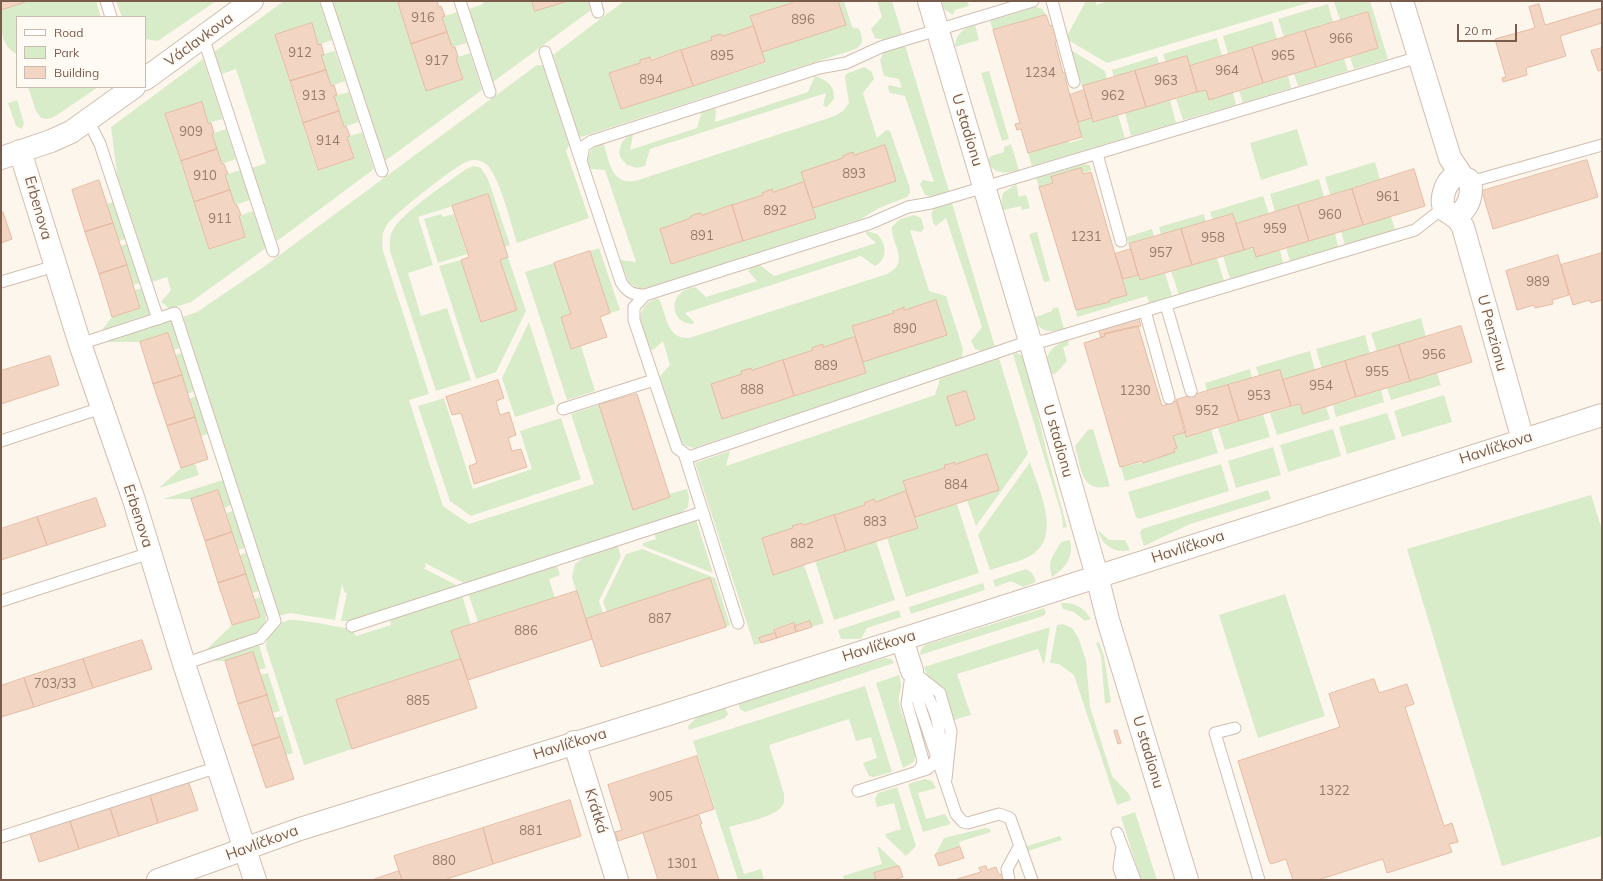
<!DOCTYPE html>
<html>
<head>
<meta charset="utf-8">
<style>
	body { margin:0 }
	#map { position:relative; width:1603px; height:881px; overflow:hidden; background:#fdf6ec; font-family:Mulish,sans-serif }
	canvas { display:block }
	.frame { position:absolute; inset:0; border:2px solid #7a5c4d; pointer-events:none }
	.legend { position:absolute; left:16px; top:16px; width:130px; height:72px; box-sizing:border-box; background:#fffaf3; border:1px solid #cabbb1; margin:0; padding:5px 7px; list-style:none; font-size:12px; color:#7a5c4d }
	.legend li { display:flex; align-items:center; gap:8px; height:20px }
	.legend b { width:20px; border:1px solid #cabbb1 }
	.scale { position:absolute; left:1457px; top:24px; width:60px; height:18px; box-sizing:border-box; border:2px solid #7a5c4d; border-top:0; padding-left:5px; font-size:12px; line-height:14px; white-space:nowrap; color:#7a5c4d; -webkit-text-stroke:3px #fffaf3; paint-order:stroke }
</style>
</head>
<body>
<div id="map">
<canvas width="1603" height="881"></canvas>
<div class="frame"></div>
<ul class="legend">
<li><b style="height:5px;background:#fff"></b>Road</li>
<li><b style="height:11px;background:#d8ecc9"></b>Park</li>
<li><b style="height:11px;background:#f3d5c3"></b>Building</li>
</ul>
<div class="scale">20 m</div>
</div>
<script>
const context = document.querySelector('canvas').getContext('2d');
context.lineJoin = 'round';
function fillPath(path, color) { context.fillStyle = color; context.fill(path, 'evenodd'); }
function strokePath(path, color, width, dash) { context.strokeStyle = color; context.lineWidth = width; context.lineCap = dash ? 'butt' : 'round'; context.setLineDash(dash || []); context.stroke(path); }
function write(font, color, halo, rows, align = 'center') {
  context.font = font + ' Mulish,sans-serif'; context.lineWidth = 4; context.setLineDash([]); context.textBaseline = 'middle'; context.strokeStyle = halo; context.fillStyle = color; for (const [text, x, y, turn = 0] of rows) {
    context.save(); context.translate(x, y); context.rotate((+turn || 0) * Math.PI / 180); context.textAlign = isNaN(turn) ? turn : align; if (halo) context.strokeText(text, 0, 0); context.fillText(text, 0, 0); context.restore();
  }
}
fillPath(new Path2D(`
	M28,1H96L101,17H17V54C0,46 1,27 1,10Z
	M116,1H216L158,41L145,39V17H122Z
	M284,1H319L332,40L318,45L311,23L275,35L317,170L354,158L347,137L362,132L374,169L277,241L252,168L266,163L236,69L222,74L214,52Z
	M332,1H397L426,91L462,79L456,58L470,53L482,90L385,161Z
	M483,1H532L535,11L568,1H588L591,10L493,82L469,9L483,4Z
	M624,1H792V3L751,16L754,26L722,36L711,37L712,40L651,59L650,57L640,63L609,73L621,109L765,63L762,52L846,25L838,1H844L852,27L859,29C863,37 864,44 856,49L581,137L577,133L553,55Z
	M877,1H892L902,34L884,40L875,38L871,29L882,17Z
	M942,1H967L969,6L955,10L953,15L944,9Z
	M1086,1H1096V5L1108,1H1314L1107,63L1068,40V34Z
	M1339,1H1370L1388,59L1354,69L1350,57L1378,48L1368,12L1340,20L1334,2Z
	M1328,4L1333,22L1284,37L1278,19Z
	M1036,7L1042,9L1046,15L993,30L990,21Z
	M457,12L467,43L452,47L442,17Z
	M1272,21L1277,39L1228,54L1223,36Z
	M975,25L979,40L955,47C956,34 962,29 975,25Z
	M1217,38L1222,56L1190,66L1166,62L1163,54Z
	M905,45L949,191L932,197L925,195L920,184L923,180L934,182L905,96L890,93L888,88L889,85L902,88L899,79L884,76L880,60L884,52Z
	M1071,50L1105,71L1107,79L1082,87Z
	M335,51L345,81L331,86L321,55Z
	M1157,56L1159,64L1114,77L1112,70Z
	M203,59L223,119L208,123L201,103L165,114L209,249L245,237L239,216L253,211L266,248L191,302L170,309L161,302L171,290L167,277L152,282L117,174L111,127Z
	M1344,59L1348,71L1298,86L1294,74Z
	M537,65H542L544,68L569,145L566,151L589,218L517,243C511,224 499,174 486,164C480,159 472,159 466,162C454,167 394,214 387,225C381,233 382,242 383,251L429,394L409,400L443,506L469,524L594,484L571,414L599,405L633,509L670,497L669,494L687,489L689,497L688,507L679,515L466,584L425,563L426,567L423,568L458,586L350,621H341L347,593H345L342,584L335,620L290,613L279,616L183,317L197,312L262,268Z
	M864,67L872,72L874,79L863,93L877,138L886,130L890,131L910,188V193L907,197L879,208L861,219L650,287L640,289L629,283L620,260L636,262L605,170L591,169C586,162 588,154 593,148L602,144L604,145C610,163 611,184 635,181L835,116L843,111L849,103L845,77L846,74ZM884,145L896,181L813,208L816,218L672,264L660,229L691,218V216L701,213L702,215L763,195L762,193L772,189L773,192L804,182L802,172L843,158V156L854,155Z
	M989,71L1009,139L1002,141L981,73Z
	M815,76C826,80 835,85 834,99L827,107L823,106L826,93L650,149L645,166L637,168L627,165L620,157C618,148 622,139 630,135H633L630,150L697,128L702,111L715,108L716,111L715,122L808,92Z
	M1288,76L1291,88L1243,103L1239,91Z
	M28,87H98L54,117L47,119L41,118L36,111Z
	M1206,90L1233,92L1236,105L1183,120L1176,99Z
	M349,92L359,122L344,127L334,96Z
	M17,100L24,123L22,129L16,126L8,103Z
	M1170,100L1176,123L1131,136L1125,113Z
	M1118,115L1125,138L1032,166L1028,153L1068,141L1069,143L1082,139L1078,122L1092,118L1094,122Z
	M226,129L236,159L222,164L212,134Z
	M1297,129L1308,165L1261,180L1250,143Z
	M1011,144L1019,170C1006,174 991,175 988,159L991,156L1004,152V147Z
	M1375,162L1380,180L1330,195L1325,177Z
	M1084,164L1089,165L1092,170L1039,187L1036,178Z
	M474,166L481,168L488,179L510,245L504,247L488,195L418,217L433,265L408,273L421,316L447,308L471,380L436,391L390,251C390,243 389,236 393,230C402,212 449,182 466,169Z
	M240,170L250,200L235,205L225,175Z
	M1319,179L1324,197L1275,212L1270,194Z
	M1016,184L1019,197L1026,195L1030,208L1022,210L1021,206L1004,210L1001,205L1003,193Z
	M1263,196L1269,214L1236,224L1233,214L1213,220L1210,212Z
	M113,202L125,239L119,241L107,204Z
	M952,203L995,347L983,351L975,349L971,341L982,327L946,218L936,226C933,223 933,222 932,218C929,206 944,205 952,203Z
	M441,214L443,217L454,214L467,254L438,263L424,219Z
	M1204,214L1206,222L1161,235L1159,227Z
	M914,215L921,218L924,228L921,232L910,230L929,291L946,296L963,349L962,358L694,448L684,445L679,438L660,376L670,365L663,341L653,350L650,349C645,335 633,315 648,303C651,300 655,298 659,299C667,315 666,339 689,338L887,274C911,263 891,244 892,227L900,219ZM935,300L946,335L863,362L866,373L723,419L711,384L742,374L741,371L751,368L752,370L813,350V348L822,344L823,347L855,337L852,326L894,313L893,310L903,307L904,310Z
	M1391,216L1395,230L1345,245L1341,231Z
	M1152,229L1154,236L1129,244L1127,237Z
	M867,231L877,234C887,244 888,259 875,266L861,256L685,313L694,322L693,324C669,324 667,290 695,287L706,297L757,281L748,271L751,268L760,265L774,276L876,243L866,234Z
	M1037,232L1050,281L1044,282L1029,234Z
	M1335,233L1338,247L1290,261L1286,248Z
	M127,244L140,283L133,285L121,246Z
	M1253,247L1256,257L1280,250L1283,263L1230,279L1223,256Z
	M599,248L620,310L610,313L590,251Z
	M508,257L526,311L496,372L476,379L439,266L461,260L481,322L517,310L500,260Z
	M1217,258L1224,281L1179,295L1171,271Z
	M554,263L571,314L561,317L571,349L581,346L595,391L567,400L525,272Z
	M1165,273L1172,296L1149,303L1147,296L1077,317L1076,310L1110,302L1109,300L1126,295L1123,279L1138,275L1140,280Z
	M142,288L150,314L102,330L112,317L140,308L135,290Z
	M1058,307L1064,329C1052,332 1043,334 1035,321L1036,317L1052,311V309Z
	M1421,318L1426,337L1377,352L1371,333Z
	M172,320L180,348L173,350L168,333L140,342H106Z
	M529,322L555,404L515,417L502,378Z
	M1365,335L1370,354L1322,369L1316,349Z
	M1068,340L1069,345L1063,347L1067,361L1055,374H1053C1038,359 1052,345 1068,340Z
	M1310,351L1315,371L1283,380L1259,376L1256,367Z
	M182,353L195,391L187,394L175,355Z
	M1017,353L1025,358L1047,454L1067,527L1063,528L1062,516L1013,354Z
	M999,358L1028,454L976,526L967,500L999,490L954,462L944,465L945,468L903,481L906,492L875,502L874,499L864,503L865,505L803,525L802,523L793,526V528L762,538L773,574L804,565L824,623L812,627L810,621L795,626L793,623L774,629L775,633L760,638L761,643L754,645L695,463L730,451L726,466L935,395L940,379ZM966,391L975,419L957,426Z
	M1250,369L1252,378L1207,391L1205,383Z
	M1437,373L1441,385L1391,400L1387,388Z
	M1381,390L1384,402L1336,417L1333,405Z
	M1444,395L1452,422L1402,437L1394,411Z
	M196,396L208,434L201,436L189,399Z
	M444,398L473,489L532,469L520,431L561,418L581,479L471,516L450,501L418,406Z
	M1300,404L1303,414L1326,407L1330,419L1277,435L1270,413Z
	M1387,413L1396,439L1347,454L1339,427Z
	M1263,414L1270,437L1225,450L1218,428Z
	M1093,429L1110,486C1081,494 1081,468 1075,446L1088,430Z
	M1333,429L1341,456L1288,472L1280,445Z
	M1211,430L1218,453L1125,481L1121,467L1158,459V456L1175,451L1171,436L1186,432L1187,437Z
	M1273,447L1281,475L1236,488L1228,461Z
	M1030,462C1038,488 1062,535 1033,554C1021,562 1004,565 990,570L978,535Z
	M195,463L199,475L159,488L181,468Z
	M1221,464L1229,491L1139,519L1136,517L1128,492Z
	M223,480L231,505L224,508L218,490L191,499H163Z
	M1268,490L1271,499L1190,524L1144,546L1140,533L1142,529Z
	M1591,495L1602,530V836L1502,866L1407,549Z
	M957,504L979,573L906,597L887,538L918,528L915,517Z
	M233,511L245,548L238,550L226,513Z
	M696,520L713,573L643,546V543L656,539L654,533Z
	M1098,530L1109,540H1125L1130,550C1115,554 1101,545 1098,530Z
	M1070,540C1074,556 1066,568 1052,577C1047,560 1053,556 1061,542Z
	M876,541L895,600L834,620L815,561Z
	M617,545L621,556L599,601L603,613L585,619L572,577L575,564L587,555Z
	M642,549L715,578L730,625L726,627L710,579L607,612L603,602L626,554Z
	M246,553L259,591L252,593L240,555Z
	M557,565L560,575L549,579L555,598L478,622L468,593Z
	M1026,569L1032,573L1036,582L1023,587L1011,581L995,587L993,580Z
	M983,583L985,590L911,614L909,607Z
	M1285,594L1325,716L1258,738L1219,615Z
	M462,595L471,625L451,631L461,659L336,700L352,749L304,765L266,647C266,633 277,622 290,620C302,619 337,627 352,629L356,636L391,625L390,619Z
	M260,597C266,613 272,623 254,634L206,650L232,625L260,617L254,599Z
	M1061,603C1074,602 1084,607 1091,619L1085,621L1074,612L1063,609Z
	M1044,608L1046,613L1043,616L920,655L921,650L925,645Z
	M899,610L901,617L867,628L861,639H841L838,630Z
	M1063,624L1072,628L1078,637L1086,660L1090,707L1112,776L1129,794L1131,800L1117,805L1074,675L1059,664L1050,663L1057,625Z
	M1050,627L1044,665L1038,649L957,674L971,715L954,720L945,694L928,678L924,667Z
	M1099,642L1104,656L1111,702L1105,704L1101,656L1096,643Z
	M259,645L266,668L258,670L252,652L225,661H210Z
	M885,658L891,659L894,663L745,712L740,709L737,700L790,683L843,671Z
	M268,673L280,711L272,713L260,675Z
	M899,675C904,690 898,691 899,702C902,722 920,743 914,762L903,768L876,683Z
	M865,686L892,772L874,777L869,776L863,763L877,758L871,737L856,741L849,719L769,745L784,794C784,798 785,803 782,806C775,817 742,823 729,827L744,874L761,869L764,880H738L693,741Z
	M724,705L728,714L725,718L689,730L688,726L704,711Z
	M282,716L293,753L286,755L274,718Z
	M925,779L932,781L936,788L918,793L926,819L945,814L951,824L923,832L908,784Z
	M897,787L916,846L906,856L887,838L885,834L901,829L894,803L877,807L875,799L878,793Z
	M1135,812L1157,880H1141L1121,817Z
	M985,828L990,829L991,832L959,842L960,847L935,855L944,838Z
	M1060,836L1062,840L1028,851L1027,846Z
	M877,847H879L899,866L874,873L876,880H844L843,876L882,864Z`), '#d8ecc9');
const building = new Path2D(`
	M1,1H28L1,10Z
	M403,1H437L439,7L441,6L445,16L442,17L447,32L411,44L398,3Z
	M532,1H568L535,11Z
	M792,1H838L846,25L762,52L750,16L792,3Z
	M1539,4L1545,25L1602,8V23L1560,36L1566,56L1526,68L1527,75L1503,82L1502,78L1506,77L1495,39L1535,28L1529,7Z
	M1368,12L1378,48L1316,67L1305,31Z
	M1046,15L1050,26L1053,25L1058,41L1055,42L1063,73L1065,72L1067,78H1065L1082,137L1028,153L1021,129L1017,130L1015,124L1020,123L993,30Z
	M312,23L318,45L321,44L324,55H321L326,70L290,81L275,35Z
	M754,26L765,62L693,86L681,50L712,40L711,37L721,34L722,36Z
	M1305,31L1316,67L1263,83L1252,47Z
	M447,32L452,47H455L458,57L456,58L463,79L426,91L411,44Z
	M1252,47L1263,83L1209,100L1206,90L1197,92L1190,66Z
	M1602,48V70L1598,71L1591,51Z
	M681,50L693,86L621,109L609,73L640,63V60L650,57L651,60Z
	M1187,56L1197,92L1146,107L1135,71Z
	M326,70L331,86L334,85L337,95L334,96L339,111L303,123L290,81Z
	M1135,71L1146,107L1093,122L1083,86Z
	M1084,90L1092,118L1078,122L1070,95Z
	M202,102L208,123H211L214,133L212,134L217,149L181,161L165,114Z
	M339,111L344,127L346,126L350,136L347,137L354,158L318,170L303,123Z
	M885,145L896,181L813,208L801,172L843,158V156L847,154L853,152L854,155Z
	M217,149L222,164H224L228,174L225,175L230,190L194,202L181,161Z
	M1587,160L1598,197L1493,229L1482,191Z
	M1081,168L1083,174L1091,172L1127,295L1109,300L1110,302L1076,310L1039,187L1053,183L1051,177Z
	M1414,169L1425,206L1363,225L1352,189Z
	M99,180L113,223L85,232L72,190Z
	M804,182L816,218L743,241L732,205L763,195L762,193L772,189L773,192Z
	M1352,189L1363,225L1309,241L1298,205Z
	M230,190L235,205H237L241,215L239,216L245,237L209,249L194,202Z
	M488,194L508,257L500,260L517,310L481,322L461,260L469,257L452,206Z
	M732,205L743,241L671,264L660,229L691,218V216L696,214L701,213L702,215Z
	M1298,205L1309,241L1256,257L1253,247L1244,250L1236,224Z
	M1,212H3L12,239L1,243Z
	M1233,214L1244,250L1192,265L1181,229Z
	M113,223L127,265L99,274L85,232Z
	M1181,229L1192,265L1140,280L1129,244Z
	M1131,249L1138,275L1123,279L1115,254Z
	M590,251L610,313L600,317L607,337L571,349L561,317L571,314L554,263Z
	M1602,253V300L1591,303L1589,300L1573,305L1561,265Z
	M1558,255L1569,295L1552,300L1553,304L1535,308L1534,305L1517,310L1506,271Z
	M127,265L140,308L112,317L99,274Z
	M936,300L947,335L863,362L852,326L894,313L893,311L899,309L904,307V310Z
	M1139,319L1141,326L1104,334L1105,336L1101,338L1099,331Z
	M1138,326L1162,406L1177,401L1186,432L1173,436L1177,448L1174,449L1175,452L1143,463L1142,461L1120,467L1084,343L1105,336L1104,334Z
	M1461,326L1472,362L1410,381L1399,345Z
	M168,333L182,375L153,384L140,342Z
	M855,337L866,373L794,396L783,360L813,350L812,348L817,346L823,344V347Z
	M1399,345L1410,381L1356,397L1345,361Z
	M50,356L59,385L1,404V371Z
	M783,360L794,396L722,419L711,384L742,374L741,371L751,368L752,370Z
	M1345,361L1356,397L1303,414L1300,404L1291,406L1283,380Z
	M1280,370L1291,406L1239,421L1228,385Z
	M182,375L195,417L167,426L153,384Z
	M498,380L504,398L496,401L500,415L509,412L516,435L508,438L512,451L521,449L527,467L474,484L469,466L477,463L461,413L452,415L446,397Z
	M1228,385L1239,421L1186,437L1176,400Z
	M966,391L975,419L956,426L947,397Z
	M637,394L670,497L633,510L599,405Z
	M195,417L208,459L181,468L167,426Z
	M987,454L999,490L915,517L903,481L945,468L944,465L949,464L955,462V464Z
	M218,490L232,532L205,541L191,499Z
	M906,491L918,528L846,551L834,515L865,505L864,503L874,499L875,502Z
	M96,498L106,526L47,545L37,517Z
	M834,515L846,551L773,575L762,538L793,528L792,526L802,523L803,525Z
	M37,517L47,545L1,560V529Z
	M232,532L246,574L218,583L205,541Z
	M246,574L260,617L232,625L218,583Z
	M710,578L726,627L601,667L586,619Z
	M577,591L592,639L468,680L451,631Z
	M810,621L812,627L796,632L795,626Z
	M794,623L796,632L777,638L774,630Z
	M775,633L777,638L761,643L759,638Z
	M142,640L152,669L93,688L83,659Z
	M253,652L267,695L238,704L225,661Z
	M83,659L93,688L34,707L24,678Z
	M461,659L477,708L352,749L336,700Z
	M24,678L34,707L1,717V686Z
	M1374,679L1379,693L1407,684L1414,704L1405,707L1444,826L1452,823L1458,842L1449,844L1452,852L1387,873L1383,859L1318,880H1293L1286,859L1271,864L1269,861L1238,761L1340,727L1329,694Z
	M267,695L280,737L252,746L238,704Z
	M1117,730L1121,743L1118,744L1114,731Z
	M280,737L294,779L266,788L252,746Z
	M697,756L714,809L618,841L615,832L622,830L608,785Z
	M189,783L198,810L158,823L150,795Z
	M150,795L158,823L119,836L110,808Z
	M570,800L581,836L493,864L483,828Z
	M110,808L119,836L79,849L70,821Z
	M699,815L702,824H700L719,880H658L643,833Z
	M70,821L79,849L39,862L30,834Z
	M483,828L493,864L444,880H402L394,856Z
	M960,847L964,858L939,866L935,855Z
	M899,866L903,877L893,880H876L874,873Z
	M986,866L987,870L996,867L999,875L1002,874L1004,880H954L981,872L979,868Z
	M399,871L402,880H372Z`);
fillPath(building, '#f3d5c3');
strokePath(building, '#e6bba3', 1);
const lane = new Path2D(`
	M106,1L111,17
	M326,1L382,171
	M460,1L490,92
	M595,1L598,12
	M1052,1L1074,82
	M203,37L273,251
	M545,52L621,282C627,292 633,295 645,295L871,223L908,207L931,203L1419,57
	M88,120L100,144L158,319
	M1097,154L1121,241
	M581,161L584,146L592,141L819,68L846,63L881,47L1033,1
	M1466,177L1477,180L1602,145
	M1,282L55,266
	M645,295L634,307V320L677,448L689,457L1030,341H1044L1415,230L1438,212H1448
	M1166,305L1191,391
	M1145,311L1169,398
	M80,344L175,313L275,621L260,638L184,664
	M563,409L654,380
	M1,441L101,408
	M685,456L738,623
	M1,601L150,553
	M352,626L703,512
	M912,671L916,686L919,704L956,814L963,822L968,823L999,814L1010,818L1032,880
	M912,671L940,693L941,697L951,731L946,779
	M911,675L907,704L923,760L921,768L917,772
	M1235,728L1215,733L1259,880
	M858,791L927,769C948,755 939,718 929,699C927,694 920,690 916,686
	M1117,833L1135,880
	M1,837L218,767
	M1122,847L1119,868L1123,880
	M1009,880L1007,869L1020,845`);
const street = new Path2D(`
	M929,1L1030,341L1097,576L1108,620L1187,880
	M1402,1L1450,158L1462,176
	M145,79L252,1
	M20,151L80,344L134,500L184,664L255,880
	M1,158L51,141L71,132L134,87
	M1459,175L1469,180C1476,194 1463,226 1445,210C1439,199 1446,178 1459,175Z
	M1451,214L1458,219L1463,227L1523,440
	M902,639L912,671
	M574,742L617,880
	M158,880L300,829L672,713L1602,415`);
strokePath(lane, '#d1beb0', 13);
strokePath(street, '#d1beb0', 24);
strokePath(lane, '#fff', 11);
strokePath(street, '#fff', 22);
write('13px', '#987a6a', null, [
	["916",423,18],
	["896",803,20],
	["966",1341,39],
	["912",300,53],
	["895",722,56],
	["965",1283,56],
	["917",437,61],
	["964",1227,71],
	["1234",1040,73],
	["894",651,80],
	["963",1166,81],
	["913",314,96],
	["962",1113,96],
	["909",191,132],
	["914",328,141],
	["893",854,174],
	["910",205,176],
	["961",1388,197],
	["892",775,211],
	["960",1330,215],
	["911",220,219],
	["959",1275,229],
	["891",702,236],
	["1231",1086,237],
	["958",1213,238],
	["957",1161,253],
	["989",1538,282],
	["890",905,329],
	["956",1434,355],
	["889",826,366],
	["955",1377,372],
	["954",1321,386],
	["888",752,390],
	["1230",1135,391],
	["953",1259,396],
	["952",1207,411],
	["884",956,485],
	["883",875,522],
	["882",802,544],
	["887",660,619],
	["886",526,631],
	["703/33",55,684],
	["885",418,701],
	["1322",1334,791],
	["905",661,797],
	["881",531,831],
	["880",444,861],
	["1301",682,864]
]);
write('15px', '#7a5c4d', '#fffaf3', [
	["Václavkova",199,40,-36],
	["U stadionu",967,130,73],
	["Erbenova",38,208,74],
	["U Penzionu",1492,333,75],
	["U stadionu",1058,441,74],
	["Havlíčkova",1496,448,-18],
	["Erbenova",138,516,72],
	["Havlíčkova",1188,547,-18],
	["Havlíčkova",879,646,-17],
	["Havlíčkova",570,744,-17],
	["U stadionu",1148,752,73],
	["Krátká",596,811,73],
	["Havlíčkova",262,843,-20]
]);
</script>
</body>
</html>
